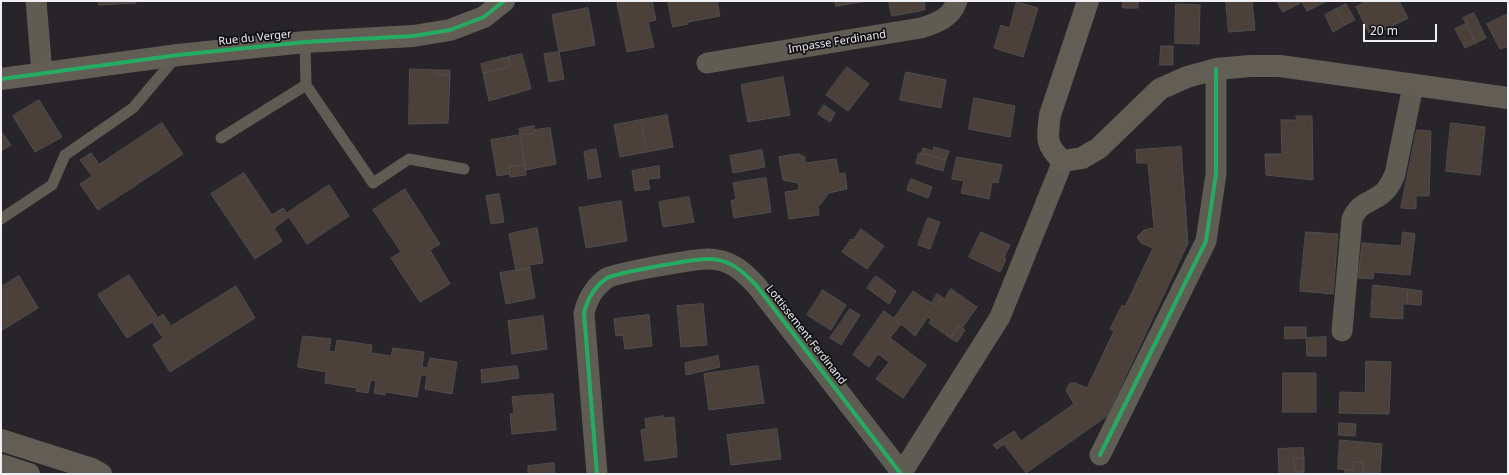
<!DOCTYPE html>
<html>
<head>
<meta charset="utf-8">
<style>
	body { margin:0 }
	#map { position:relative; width:1509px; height:475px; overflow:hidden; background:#272529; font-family:"Noto Sans",sans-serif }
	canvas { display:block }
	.frame { position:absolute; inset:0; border:2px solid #f0eff3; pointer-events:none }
	.scale { position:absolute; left:1363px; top:24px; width:74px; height:18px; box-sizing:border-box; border:2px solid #f0eff3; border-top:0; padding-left:5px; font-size:12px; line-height:14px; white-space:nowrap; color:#f0eff3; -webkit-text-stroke:3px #0f0e10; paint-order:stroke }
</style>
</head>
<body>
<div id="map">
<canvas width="1509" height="475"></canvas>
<div class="frame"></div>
<div class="scale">20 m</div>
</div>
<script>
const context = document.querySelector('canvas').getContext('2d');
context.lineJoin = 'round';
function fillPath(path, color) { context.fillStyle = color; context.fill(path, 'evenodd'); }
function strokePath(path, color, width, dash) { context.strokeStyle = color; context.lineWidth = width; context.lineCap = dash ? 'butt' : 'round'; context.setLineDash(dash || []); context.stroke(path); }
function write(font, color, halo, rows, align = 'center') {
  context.font = font + ' "Noto Sans",sans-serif'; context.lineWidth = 3.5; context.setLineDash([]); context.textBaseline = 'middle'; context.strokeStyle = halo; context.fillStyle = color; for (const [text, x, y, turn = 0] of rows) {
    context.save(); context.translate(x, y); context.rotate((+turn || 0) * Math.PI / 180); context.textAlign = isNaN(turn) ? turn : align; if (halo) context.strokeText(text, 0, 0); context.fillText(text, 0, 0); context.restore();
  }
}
const building = new Path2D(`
	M99,1H136V3L99,5Z
	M627,1H652L656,20L648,22L654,47L627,52L617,3Z
	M668,1H717L720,16L688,22V24L673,27Z
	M835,1H868L836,6Z
	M889,1H924L925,10L892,16Z
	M1123,1H1138V8H1123Z
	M1226,1H1252L1255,30L1229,32Z
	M1277,1H1301L1302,2L1283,12Z
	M1304,1H1327L1307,11L1302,2Z
	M1367,1H1399L1408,18L1371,37L1356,7Z
	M1017,2L1038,8L1023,57L994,48L1001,25L1009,28Z
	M1176,4L1200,5L1199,44L1175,43Z
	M1346,4L1355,20L1345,25L1336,9Z
	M588,8L595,45L559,52L552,15Z
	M1336,9L1345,25L1333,32L1325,15Z
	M1474,13L1486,38L1476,43L1463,18Z
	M1508,14V46L1500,49L1487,24Z
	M1466,24L1476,43L1465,48L1455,29Z
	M1161,46H1173V65H1160Z
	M559,52L564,79L549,82L544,54Z
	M522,54L531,89L489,101L483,73L510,67L508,57Z
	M508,57L510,67L483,73L481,64Z
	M847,67L869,84L848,111L826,95Z
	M410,69L437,70V75H450L448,123L409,124Z
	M437,70H450V75H437Z
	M906,72L946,80L941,108L900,100Z
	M783,77L790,115L748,122L741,85Z
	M974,98L1015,106L1010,137L969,129Z
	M39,100L62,137L35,152L13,116Z
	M824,105L835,113L830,122L818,114Z
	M667,115L673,147L647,152L641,120Z
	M1296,116H1312L1313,180L1266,175L1265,154H1282L1281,120H1297Z
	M641,120L647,152L620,157L614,125Z
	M162,123L183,154L98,210L80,184L92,176L80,160L91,153L99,164Z
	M1451,123L1485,127L1480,175L1446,171Z
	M534,126L535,133L520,135L519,129Z
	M550,128L556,164L526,170L520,135L535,133V130Z
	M1417,130L1431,131L1429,196H1416V209L1401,208Z
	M1,131L11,145L1,151Z
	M520,135L525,165L509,167L510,174L497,176L491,140Z
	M934,147L949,151L946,160L921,153L923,148L933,151Z
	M1181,147L1188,243L1107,416L1026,473L1004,444L997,449L993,445L1014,431L1021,441L1074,404L1066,390L1070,383H1075L1087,388L1114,331L1110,329L1122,305L1125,307L1153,248L1141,243L1137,237L1144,230L1154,228L1148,163H1137L1136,150Z
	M596,149L601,177L588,179L584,152Z
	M762,150L765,167L733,173L730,156Z
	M919,153L946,160L943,171L916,163Z
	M799,154L805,157V163L836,159L839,174L845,173L847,189L829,193L818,207L819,215L789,219L785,192L799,190L798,183L783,180L779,157Z
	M957,157L1002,165L998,183L992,182L989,199L961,193L964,181L952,179Z
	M525,165L526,175L510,177L509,167Z
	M659,166L660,178L648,179L650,189L635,191L632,171Z
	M244,173L272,215L283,208L287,213L329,185L349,216L307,244L289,217L274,228L282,241L255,259L211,194Z
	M766,178L771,212L734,218L731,201L736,199L733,183Z
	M911,179L932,187L928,198L907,190Z
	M405,189L440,244L430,250L450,284L420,302L391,258L401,252L373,210Z
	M499,194L504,222L491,224L486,196Z
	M689,197L694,222L663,227L659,202Z
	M621,201L627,241L586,248L579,208Z
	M928,218L940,222L930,249L918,245Z
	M537,228L543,263L529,265L530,268L516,271L509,234Z
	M861,229L884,246L867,269L842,252L851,239L853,240Z
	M981,232L1010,245L1004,257L1006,259L1000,272L969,257Z
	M1306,232L1338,234L1333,294L1300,291Z
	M1403,232L1415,234L1410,275L1374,272L1373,279L1358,278L1362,243L1401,246Z
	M530,268L535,298L506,304L500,273Z
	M129,275L158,318L163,314L171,326L236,286L255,318L170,372L153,345L163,338L152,322L127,338L98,295Z
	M19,276L38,308L1,331V287Z
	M876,276L896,291L889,304L867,288Z
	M1373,285L1408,289L1407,304H1403V319L1371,317Z
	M951,289L977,307L962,328L959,326L950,338L929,323L931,320L928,317L915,336L894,318L913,291L936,306L942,297L944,299Z
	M1408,289L1422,291L1421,305L1407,304Z
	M823,290L846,305L831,330L807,315Z
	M937,294L942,297L936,306L932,303Z
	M703,304L707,345L681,347L677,306Z
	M850,309L860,315L841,345L830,338Z
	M884,311L901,324L890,338L926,365L903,398L876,379L889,362L878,354L869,367L853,355Z
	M649,315L652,346L625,349L623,335L616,336L614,319Z
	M543,316L547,349L512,354L508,321Z
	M959,326L965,330L957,342L950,338Z
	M1285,327H1306V338L1285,339Z
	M303,336L331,339L329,351L335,352L337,340L372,345L371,353L391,356L393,348L424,352L422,367L427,368L430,358L457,362L452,394L425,389L427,376L421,375L417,397L386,392L385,395L374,393L376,381L371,380L368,393L356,391L357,388L325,383L326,372L298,367Z
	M1326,337V356H1307L1306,338Z
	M718,356L720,367L686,375L685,363Z
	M1366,361L1391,362L1389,414L1339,413L1340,392L1365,393Z
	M517,366L519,378L482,383L481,370Z
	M758,366L764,403L709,410L704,374Z
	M1283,373H1316V412H1283Z
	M553,394L556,430L512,434L510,414L514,413L512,397Z
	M663,416V418L674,417L677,457L645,461L641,430L646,429L645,419Z
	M1339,423L1356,424L1355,436L1339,435Z
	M777,429L781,459L731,465L727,435Z
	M1340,440L1382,444L1380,474L1363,472L1364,463L1354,462L1353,470L1338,469Z
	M1303,448L1304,458H1294L1295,472H1304V474H1279L1278,449Z
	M1294,458H1304V472H1295Z
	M1354,462L1364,463L1363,472L1371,474H1345V470H1353Z
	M554,463L555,474H528V466Z`);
fillPath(building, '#4b403a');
strokePath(building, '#4f4d4e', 1);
strokePath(new Path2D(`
	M305,42L306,85L373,183L409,159L464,169
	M221,138L306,85
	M1,219L52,185L65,155L133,108L176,57`), '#5f5c54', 11);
strokePath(new Path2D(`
	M36,1L42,73
	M707,63L921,28C937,23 951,18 957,1
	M1342,331L1352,219C1360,201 1370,204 1383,193C1389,188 1392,181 1395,174L1413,86
	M1100,455L1206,241L1216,174V69
	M597,474L584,313C588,298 594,287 607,278C616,273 698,258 709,259C715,259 725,261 730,264C740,268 748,277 756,285L902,473
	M901,474L1000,317L1063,161`), '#5f5c54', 21);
strokePath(new Path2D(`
	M1088,1L1050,115C1047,137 1045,146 1063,161L1082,158L1099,148L1160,89L1187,77L1216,69L1250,66H1280L1508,98
	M1,79L178,55L305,42L413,36L450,30L484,17L504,1
	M1,440L92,469L101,474
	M1,465L29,474`), '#625e56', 22);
strokePath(new Path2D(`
	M1,79L178,55L305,42L413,36L450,30L484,17L504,1
	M1100,455L1206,241L1216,174V69
	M597,474L584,313C588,298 594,287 607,278C616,273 698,258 709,259C715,259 725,261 730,264C740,268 748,277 756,285L901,474`), '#26ab63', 4);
write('11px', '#f0eff3', '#0f0e10', [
	["Rue du Verger",255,38,-6],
	["Impasse Ferdinand",837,42,-9],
	["Lottissement Ferdinand",806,335,52]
]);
</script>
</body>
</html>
